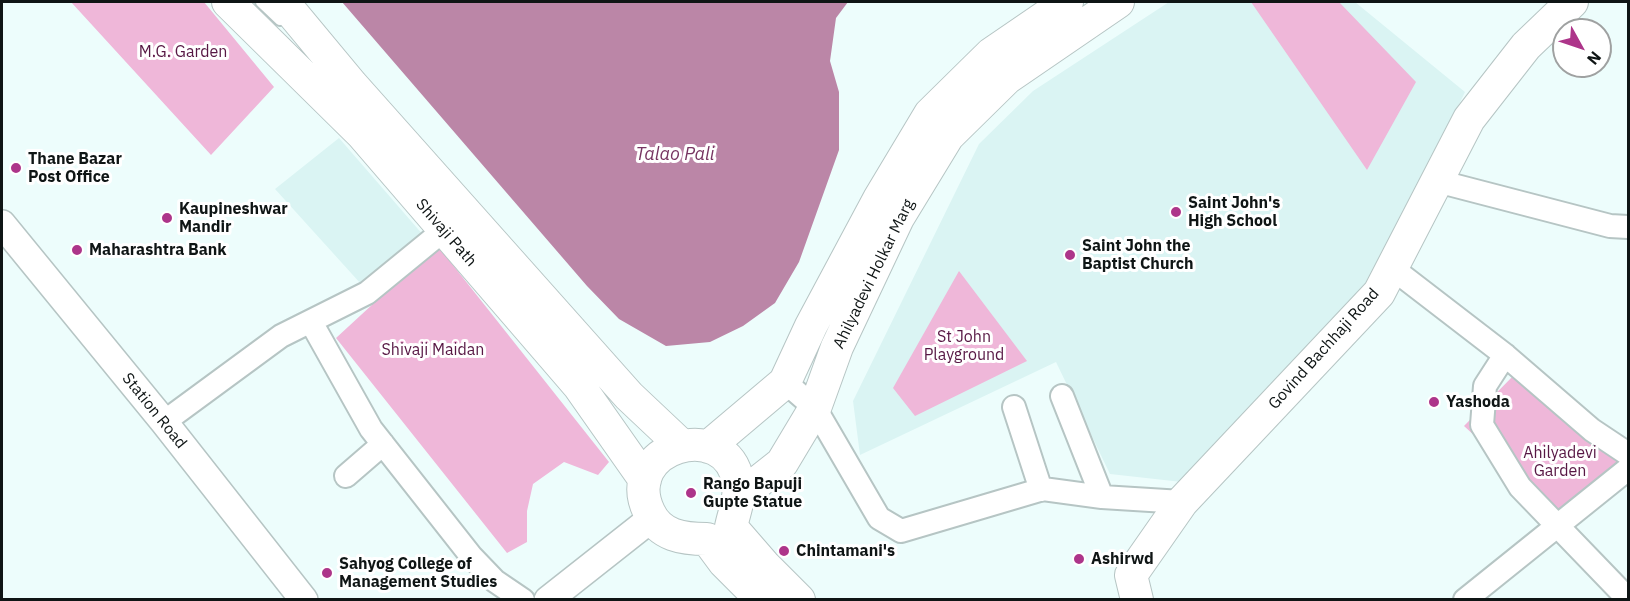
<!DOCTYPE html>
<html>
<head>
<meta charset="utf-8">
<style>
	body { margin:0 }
	#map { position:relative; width:1630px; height:601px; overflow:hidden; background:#edfdfc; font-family:"IBM Plex Sans",sans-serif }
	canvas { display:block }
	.frame { position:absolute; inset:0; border:3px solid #0f1515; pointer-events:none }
	.north { position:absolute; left:1552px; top:18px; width:60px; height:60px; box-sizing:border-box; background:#fff; border:2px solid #9fa1a1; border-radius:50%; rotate:130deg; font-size:16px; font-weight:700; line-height:24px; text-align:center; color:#0f1515 }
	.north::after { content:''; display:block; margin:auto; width:21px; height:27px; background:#ad358a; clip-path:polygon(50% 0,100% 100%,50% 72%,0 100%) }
</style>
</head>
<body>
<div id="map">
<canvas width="1630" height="601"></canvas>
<div class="frame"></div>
<div class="north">N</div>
</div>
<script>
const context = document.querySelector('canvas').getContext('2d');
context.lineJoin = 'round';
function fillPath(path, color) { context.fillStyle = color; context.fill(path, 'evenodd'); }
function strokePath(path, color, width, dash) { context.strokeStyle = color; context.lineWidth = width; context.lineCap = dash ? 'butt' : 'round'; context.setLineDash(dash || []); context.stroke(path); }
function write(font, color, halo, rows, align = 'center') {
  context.font = font + ' "IBM Plex Sans",sans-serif'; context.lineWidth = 6; context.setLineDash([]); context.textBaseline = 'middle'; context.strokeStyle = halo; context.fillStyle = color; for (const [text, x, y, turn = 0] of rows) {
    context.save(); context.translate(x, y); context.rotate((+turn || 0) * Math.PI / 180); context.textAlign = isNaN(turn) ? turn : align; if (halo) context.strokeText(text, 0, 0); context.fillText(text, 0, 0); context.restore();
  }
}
fillPath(new Path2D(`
	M1169,2H1355L1465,92L1373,281L1182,482L1110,474L1056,362L860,455L853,401L979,144L1033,91Z
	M339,138L424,236L361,284L275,189Z`), '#daf4f3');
fillPath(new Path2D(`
	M71,2H204L274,87L211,155Z
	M1251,2H1339L1416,82L1367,170Z
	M437,245L609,462L598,475L564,462L533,484L527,511V542L507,553L336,338Z
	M959,271L1027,361L915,416L893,388Z
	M1513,376L1623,464L1562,516L1464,426Z`), '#efb7d9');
fillPath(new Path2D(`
	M342,2H848L836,18L830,61L839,92V150L799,262L775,303L743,326L710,342L666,346L619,319L587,286Z`), '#bb86a7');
const service = new Path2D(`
	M261,2L280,20`);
const minor = new Path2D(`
	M1437,181L1610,226L1628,227
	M1392,268L1505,355L1592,430L1628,454
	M311,322L371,429L471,556L495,581L523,600
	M1505,355L1485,386L1482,425L1520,487L1628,599
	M785,382L815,408L879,518L901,531L1043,489L1102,497L1182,502
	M1062,396L1102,497
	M1014,407L1041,490
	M164,422L281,336L367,293L444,230
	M346,476L383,444
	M1465,600L1628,469`);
const tertiary = new Path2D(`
	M2,224L164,422L304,600
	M548,600L652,518`);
const secondary = new Path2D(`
	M228,2L362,134L579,386L645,480
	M283,2L352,85L629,396L681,445
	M708,447L785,382L811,326L879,199L930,114L991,54L1067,2
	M739,497L782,463L815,408L837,347L898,218L948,136L1007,78L1118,2
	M762,600L724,562L707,539C683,539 660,536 649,512C618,447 727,415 738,482C741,497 734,512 731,527L764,565L799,600
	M1137,600L1131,575L1182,502L1379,293L1469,119L1526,46L1572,2`);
strokePath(service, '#b6c5c4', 14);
strokePath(minor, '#b6c5c4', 26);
strokePath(tertiary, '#b6c5c4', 30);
strokePath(secondary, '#b6c5c4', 34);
strokePath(service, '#fff', 10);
strokePath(minor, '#fff', 22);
strokePath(tertiary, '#fff', 27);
strokePath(secondary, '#fff', 32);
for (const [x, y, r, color] of [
	[16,168,6,"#ad358a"],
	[1176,212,6,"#ad358a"],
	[167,218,6,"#ad358a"],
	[77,250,6,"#ad358a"],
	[1070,255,6,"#ad358a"],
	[1434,402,6,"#ad358a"],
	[691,493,6,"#ad358a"],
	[784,551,6,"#ad358a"],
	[1079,559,6,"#ad358a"],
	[327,573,6,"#ad358a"]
]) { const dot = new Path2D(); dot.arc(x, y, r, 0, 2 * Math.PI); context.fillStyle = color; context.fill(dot); strokePath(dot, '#fff', 2); }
write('16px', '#571744', '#fff', [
	["M.G. Garden",183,52],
	["St John",964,337],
	["Playground",964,355],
	["Shivaji Maidan",433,350],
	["Ahilyadevi",1560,453],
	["Garden",1560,471]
]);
write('bold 16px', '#0f1515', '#fff', [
	["Thane Bazar",28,159],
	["Post Office",28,177],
	["Saint John's",1188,203],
	["High School",1188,221],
	["Kaupineshwar",179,209],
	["Mandir",179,227],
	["Saint John the",1082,246],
	["Baptist Church",1082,264],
	["Maharashtra Bank",89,250],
	["Yashoda",1446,402],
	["Rango Bapuji",703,484],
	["Gupte Statue",703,502],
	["Chintamani's",796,551],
	["Ashirwd",1091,559],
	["Sahyog College of",339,564],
	["Management Studies",339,582]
], 'left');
write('16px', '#0f1515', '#fff', [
	["Shivaji Path",446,233,49],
	["Ahilyadevi Holkar Marg",874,274,-64],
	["Govind Bachhaji Road",1324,349,-48],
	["Station Road",154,411,51]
]);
write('italic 18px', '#773562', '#fff', [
	["Talao Pali",675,155]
]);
</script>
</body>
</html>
